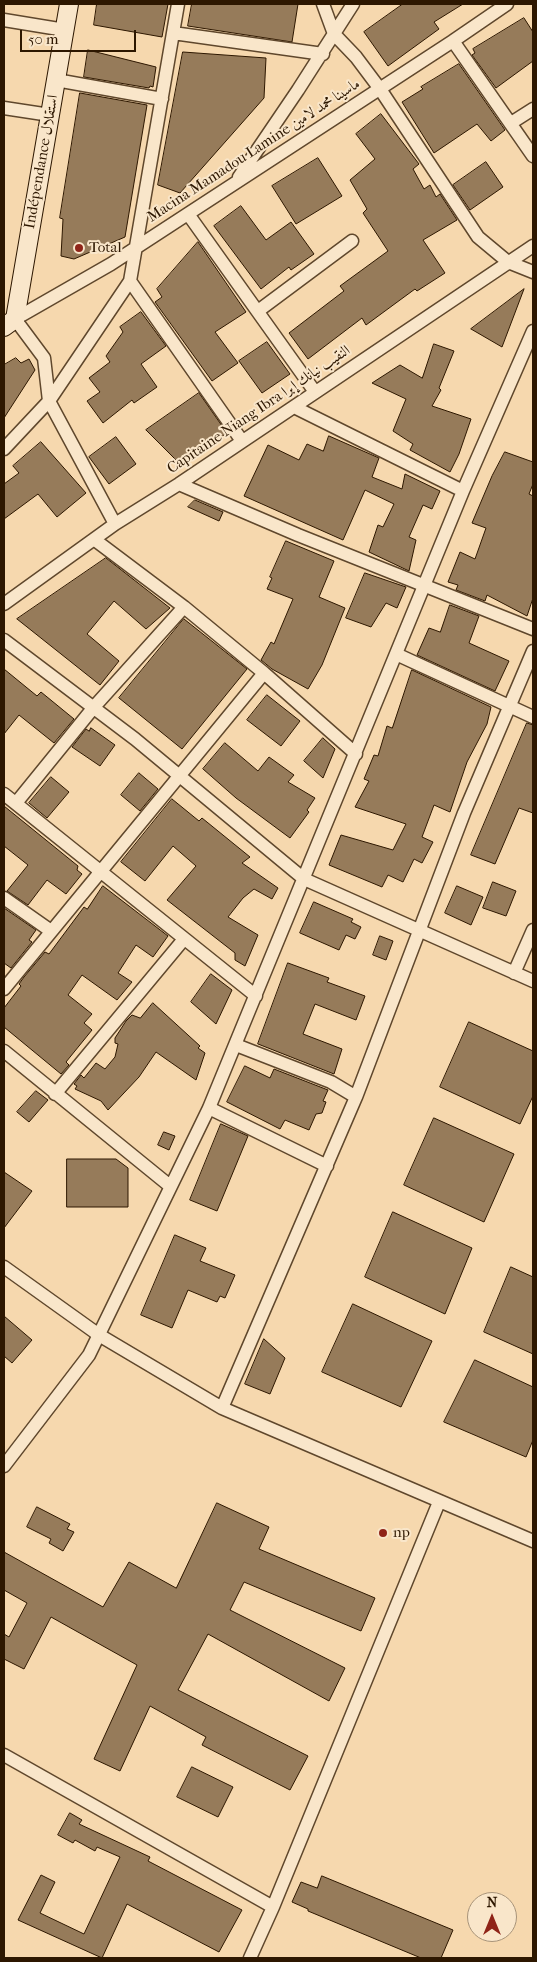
<!DOCTYPE html>
<html>
<head>
<meta charset="utf-8">
<style>
	body { margin:0 }
	#map { position:relative; width:537px; height:1962px; overflow:hidden; background:#f6d8ae; font-family:"IM FELL French Canon",serif }
	canvas { display:block }
	.frame { position:absolute; inset:0; border:5px solid #2d1700; pointer-events:none }
	.north { position:absolute; left:467px; top:1892px; width:50px; height:50px; box-sizing:border-box; background:#f9e6ca; border:1px solid #a79379; border-radius:50%; rotate:0deg; font-size:14px; font-weight:700; line-height:20px; text-align:center; color:#2d1700 }
	.north::after { content:''; display:block; margin:auto; width:18px; height:22px; background:#8f2418; clip-path:polygon(50% 0,100% 100%,50% 72%,0 100%) }
	.scale { position:absolute; left:20px; top:30px; width:116px; height:22px; box-sizing:border-box; border:2px solid #2d1700; border-top:0; padding-left:6px; font-size:15px; line-height:18px; white-space:nowrap; color:#2d1700; -webkit-text-stroke:4px #f9e6ca; paint-order:stroke }
</style>
</head>
<body>
<div id="map">
<canvas width="537" height="1962"></canvas>
<div class="frame"></div>
<div class="north">N</div>
<div class="scale">50 m</div>
</div>
<script>
const context = document.querySelector('canvas').getContext('2d');
context.lineJoin = 'round';
function fillPath(path, color) { context.fillStyle = color; context.fill(path, 'evenodd'); }
function strokePath(path, color, width, dash) { context.strokeStyle = color; context.lineWidth = width; context.lineCap = dash ? 'butt' : 'round'; context.setLineDash(dash || []); context.stroke(path); }
function write(font, color, halo, rows, align = 'center') {
  context.font = font + ' "IM FELL French Canon",Amiri,serif'; context.lineWidth = 4; context.setLineDash([]); context.textBaseline = 'middle'; context.strokeStyle = halo; context.fillStyle = color; for (const [text, x, y, turn = 0] of rows) {
    context.save(); context.translate(x, y); context.rotate((+turn || 0) * Math.PI / 180); context.textAlign = isNaN(turn) ? turn : align; if (halo) context.strokeText(text, 0, 0); context.fillText(text, 0, 0); context.restore();
  }
}
const building = new Path2D(`
	M97,4H168L162,37L94,25Z
	M192,4H298L292,42L188,26Z
	M403,4H463L434,22L439,29L388,66L364,32Z
	M524,18L533,32V61L496,88L472,55L475,53L473,49Z
	M88,50L156,67L153,87L150,86L149,88L84,77Z
	M183,52L266,58L264,98L180,193L158,185Z
	M459,64L505,130L491,141L477,124L434,153L402,102L423,89L421,87Z
	M80,93L147,105L125,237L74,259L61,256L63,219L60,218Z
	M381,114L419,164L413,169L424,189L430,185L436,197L440,194L457,220L423,240L445,273L417,291L415,289L366,325L362,318L308,359L289,333L344,291L340,286L388,251L363,213L367,209L350,180L375,159L356,134Z
	M318,158L342,196L296,224L272,186Z
	M486,162L503,187L470,210L453,185Z
	M241,206L266,240L291,222L314,254L291,270L289,267L261,289L214,226Z
	M198,242L246,312L215,332L238,363L212,381L155,302L162,297L157,289Z
	M524,289L502,347L471,329Z
	M141,312L166,346L141,364L157,387L134,403L132,400L103,423L87,401L100,392L89,378L110,362L106,356L123,332L120,327Z
	M267,342L290,374L262,393L239,361Z
	M434,344L454,351L439,388L441,390L432,406L471,419L459,454L450,472L410,450L413,444L393,431L406,399L372,383L400,365L422,378Z
	M16,358L21,363L29,359L35,370L4,418V365Z
	M199,393L227,433L181,465L146,430Z
	M329,436L379,458L372,477L402,489L405,474L440,491L432,509L423,505L409,537L416,540L409,571L369,552L378,525L383,527L394,504L365,490L343,540L244,496L268,445L299,460L307,444L323,451Z
	M116,437L136,464L109,484L89,457Z
	M41,442L86,493L57,517L38,494L4,519V484L19,473L13,466Z
	M505,452L533,462V484L529,494L533,496V598L527,616L487,595L485,601L456,590L458,585L448,582L460,552L475,559L486,528L472,523L492,476Z
	M195,500L223,512L219,521L188,507Z
	M286,541L334,561L319,597L345,608L322,665L308,689L272,669L261,660L271,642L274,644L293,599L267,589L272,578L270,577Z
	M106,558L170,608L146,629L114,601L87,634L119,661L100,685L17,619Z
	M365,573L406,587L397,608L386,603L371,627L346,618Z
	M450,605L479,616L469,643L509,661L495,691L417,655L429,628L440,632Z
	M184,619L247,669L182,749L119,698Z
	M4,669L37,696L41,692L74,719L54,743L19,715L4,734Z
	M412,670L491,707L487,724L467,762L450,812L434,805L422,837L433,842L422,863L414,859L403,882L388,875L382,887L329,865L341,835L393,850L406,824L355,807L369,781L364,779L374,755L378,756L387,726L392,728Z
	M267,695L300,721L281,746L247,720Z
	M527,723L533,725V813L519,808L495,864L471,855Z
	M91,728L115,745L100,766L72,747L86,729L89,731Z
	M323,738L335,749L323,778L304,761Z
	M225,743L258,771L269,757L294,775L288,782L315,798L307,810L309,812L290,838L236,798L203,769Z
	M139,773L158,789L140,811L121,795Z
	M51,777L69,792L47,818L29,803Z
	M172,799L199,821L202,818L250,857L242,863L278,888L272,899L254,889L243,898L228,917L258,935L245,966L235,960V953L167,900L196,866L173,846L145,881L121,862Z
	M4,806L78,866L77,870L82,874L66,894L47,880L28,905L7,891L28,865L4,846Z
	M493,882L516,891L506,916L483,908Z
	M103,886L168,936L153,957L136,945L118,973L132,982L117,1000L82,975L68,995L92,1014L84,1023L92,1030L66,1062L69,1065L61,1074L4,1027V1008L21,986L19,984L24,977L45,952L49,954L84,907L87,909Z
	M457,886L483,897L471,925L445,913Z
	M314,902L353,919L351,922L361,927L355,939L346,935L339,950L300,933Z
	M4,908L36,930L29,940L32,942L11,968L4,963Z
	M380,936L393,941L386,960L373,955Z
	M288,963L329,978L327,982L365,996L356,1020L315,1004L303,1034L342,1049L334,1074L258,1044Z
	M211,974L232,990L216,1024L191,1002Z
	M153,1003L200,1046L198,1048L205,1053L196,1080L156,1052L139,1077L108,1110L101,1101L75,1089L77,1086L74,1084L81,1075L84,1078L96,1063L105,1069L115,1057L118,1044L115,1043V1038L126,1021L132,1015L140,1018Z
	M469,1022L533,1051V1096L520,1124L440,1087Z
	M245,1066L270,1078L274,1069L328,1090L323,1101L326,1102L322,1113L316,1114L309,1130L285,1120L280,1129L227,1102Z
	M36,1091L48,1100L29,1122L17,1112Z
	M434,1118L514,1154L484,1222L404,1185Z
	M221,1124L248,1136L217,1211L190,1200Z
	M164,1132L175,1136L169,1150L158,1145Z
	M67,1159H116L128,1168V1207H67Z
	M4,1172L32,1191L4,1228Z
	M393,1212L472,1248L445,1314L365,1277Z
	M175,1235L206,1248L200,1261L235,1275L225,1298L220,1296L217,1302L188,1290L172,1328L141,1315Z
	M511,1267L533,1277V1354L484,1332Z
	M353,1304L432,1341L401,1407L322,1372Z
	M4,1316L32,1340L12,1363L4,1356Z
	M264,1339L285,1358L270,1394L245,1384Z
	M475,1360L533,1387V1440L526,1457L444,1422Z
	M217,1503L269,1527L259,1549L375,1598L361,1631L244,1582L230,1610L345,1668L329,1701L208,1634L178,1690L308,1756L290,1790L202,1745L206,1737L150,1706L120,1771L94,1759L137,1665L51,1617L24,1669L4,1659V1634L9,1637L27,1603L4,1590V1552L103,1607L129,1562L176,1588Z
	M37,1507L70,1524L67,1529L74,1532L63,1551L49,1543L51,1539L27,1527Z
	M192,1767L233,1787L218,1817L177,1797Z
	M70,1813L82,1820L79,1824L150,1857L148,1861L242,1910L219,1952L127,1904L102,1958L18,1920L41,1875L55,1882L40,1913L84,1934L120,1857L97,1847L95,1851L75,1840L73,1843L58,1835Z
	M322,1876L453,1930L441,1958H421L308,1911V1909L292,1902L301,1882L317,1888Z`);
fillPath(building, '#967b5a');
strokePath(building, '#2d1700', 1);
const street = new Path2D(`
	M323,4L334,34L356,57L380,89L478,237L508,262L533,272
	M4,20L65,30
	M173,33L323,54
	M453,41L533,156
	M56,80L162,99
	M4,108L50,115
	M511,123L533,109
	M239,177L298,90L353,4
	M188,214L315,392
	M130,281L242,441
	M258,311L352,241
	M294,407L463,491
	M4,449L49,401L130,281L178,4
	M179,484L298,535L533,629
	M115,524L49,401L44,358L15,319L111,264L453,41L507,4
	M95,540L184,607L264,673L356,754
	M4,604L115,524L179,484L533,246
	M4,640L135,739L304,879L533,981
	M396,654L533,717
	M4,794L256,996
	M16,803L94,707L184,607
	M4,898L51,931
	M514,973L533,930
	M4,989L264,673
	M236,1045L331,1082L356,1097
	M4,1051L170,1186
	M55,1094L184,939
	M209,1108L327,1166
	M4,1267L99,1335L222,1408L533,1541
	M222,1408L356,1097L464,813L533,651
	M4,1466L89,1355L209,1108L463,491L533,331
	M4,1755L273,1907
	M250,1958L273,1907L439,1502`);
const secondary = new Path2D(`
	M4,327L15,319L69,4`);
strokePath(street, '#5f472c', 15);
strokePath(secondary, '#2d1700', 20);
strokePath(street, '#f9e6ca', 12);
strokePath(secondary, '#f9e6ca', 18);
for (const [x, y, r, color] of [
	[79,248,5,"#8f2418"],
	[383,1533,5,"#8f2418"]
]) { const dot = new Path2D(); dot.arc(x, y, r, 0, 2 * Math.PI); context.fillStyle = color; context.fill(dot); strokePath(dot, '#f9e6ca', 2); }
write('15px', '#2d1700', '#f9e6ca', [
	["Macina Mamadou Lamine ماسينا محمد لامين",254,151,-33],
	["Indépendance استقلال",42,162,-80],
	["Capitaine Niang Ibra النقيب نيانك إبرا",259,410,-34]
]);
write('15px', '#2d1700', '#f9e6ca', [
	["Total",89,248],
	["np",393,1533]
], 'left');
</script>
</body>
</html>
